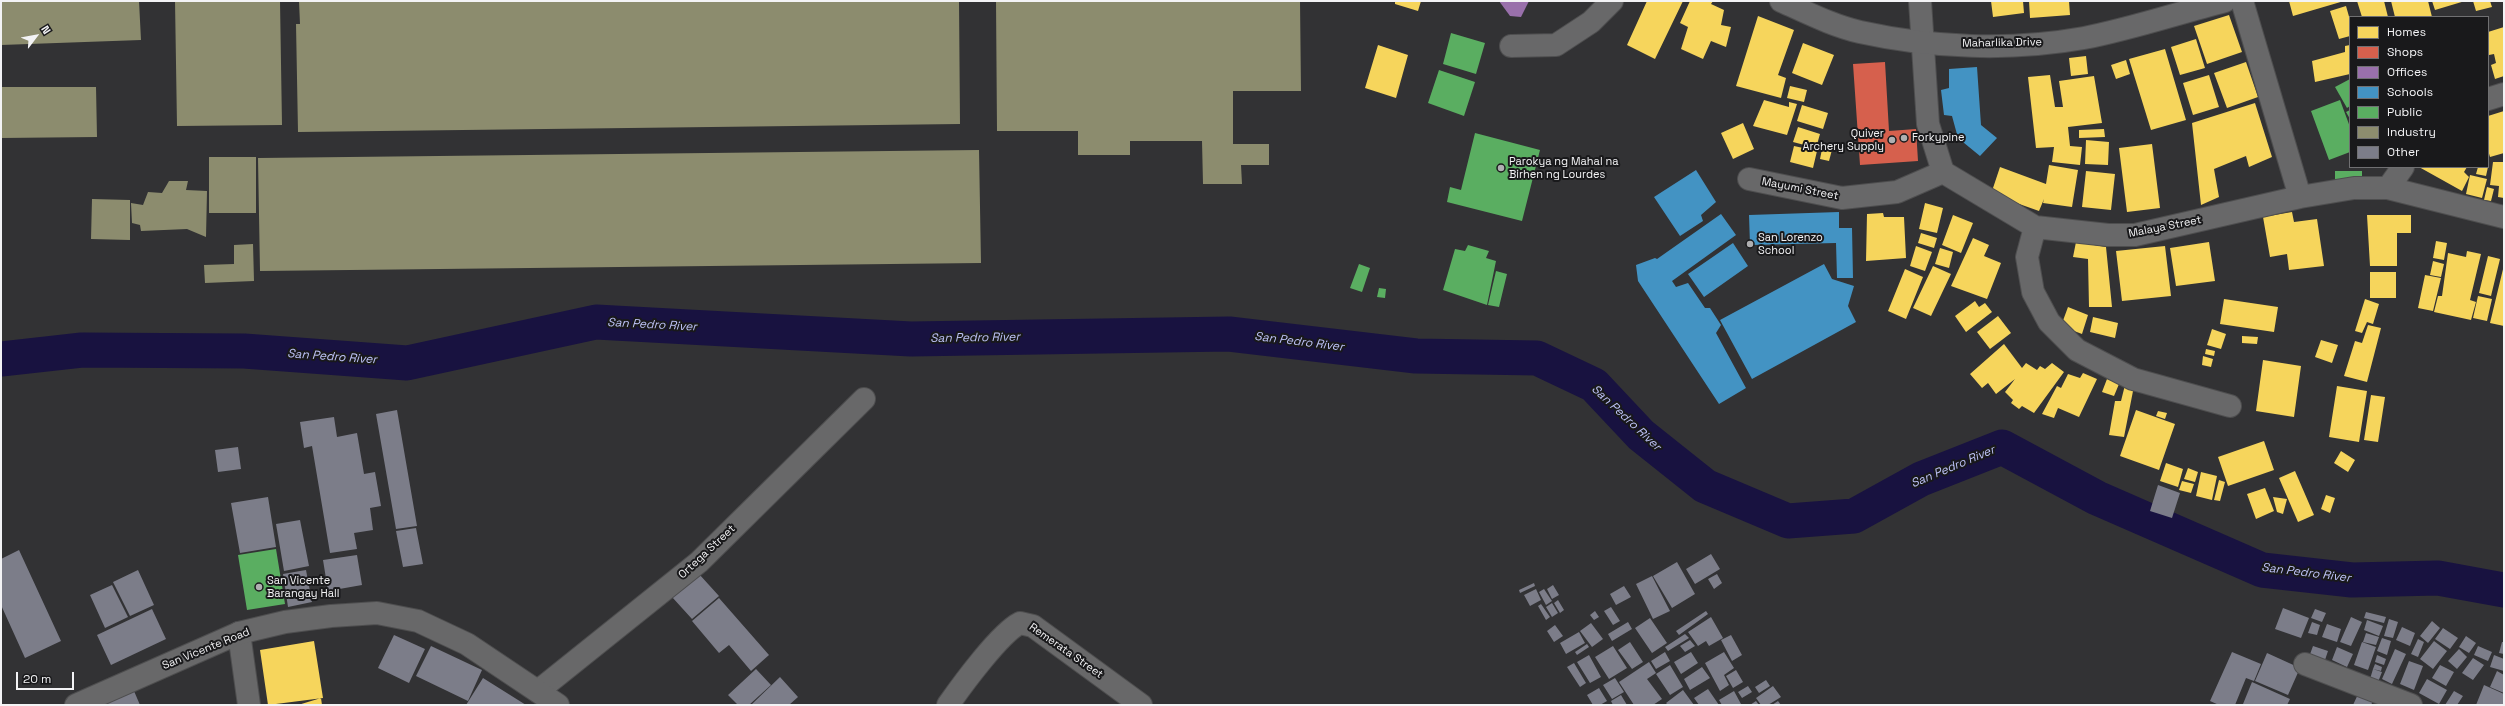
<!DOCTYPE html>
<html>
<head>
<meta charset="utf-8">
<style>
	body { margin:0 }
	#map { position:relative; width:2505px; height:706px; overflow:hidden; background:#323234; font-family:"Space Grotesk",sans-serif }
	canvas { display:block }
	.frame { position:absolute; inset:0; border:2px solid #f3f3f5; pointer-events:none }
	.legend { position:absolute; left:2349px; top:16px; width:140px; height:152px; box-sizing:border-box; background:#19191b; border:1px solid #707072; margin:0; padding:5px 7px; list-style:none; font-size:12px; color:#f3f3f5 }
	.legend li { display:flex; align-items:center; gap:8px; height:20px }
	.legend b { width:20px; border:1px solid #707072 }
	.north { position:absolute; left:16px; top:16px; width:40px; height:40px; -webkit-text-stroke:3px #19191b; paint-order:stroke; rotate:58deg; font-size:11px; font-weight:700; line-height:16px; text-align:center; color:#f3f3f5 }
	.north::after { content:''; display:block; margin:auto; width:14px; height:18px; background:#f3f3f5; clip-path:polygon(50% 0,100% 100%,50% 72%,0 100%) }
	.scale { position:absolute; left:16px; top:672px; width:58px; height:18px; box-sizing:border-box; border:2px solid #f3f3f5; border-top:0; padding-left:5px; font-size:12px; line-height:14px; white-space:nowrap; color:#f3f3f5; -webkit-text-stroke:3px #19191b; paint-order:stroke }
</style>
</head>
<body>
<div id="map">
<canvas width="2505" height="706"></canvas>
<div class="frame"></div>
<ul class="legend">
<li><b style="height:11px;background:#f6d55c"></b>Homes</li>
<li><b style="height:11px;background:#d6604d"></b>Shops</li>
<li><b style="height:11px;background:#9970ab"></b>Offices</li>
<li><b style="height:11px;background:#4393c3"></b>Schools</li>
<li><b style="height:11px;background:#5aae61"></b>Public</li>
<li><b style="height:11px;background:#8c8c6e"></b>Industry</li>
<li><b style="height:11px;background:#7c7d89"></b>Other</li>
</ul>
<div class="north">N</div>
<div class="scale">20 m</div>
</div>
<script>
const context = document.querySelector('canvas').getContext('2d');
context.lineJoin = 'round';
function fillPath(path, color) { context.fillStyle = color; context.fill(path, 'evenodd'); }
function strokePath(path, color, width, dash) { context.strokeStyle = color; context.lineWidth = width; context.lineCap = dash ? 'butt' : 'round'; context.setLineDash(dash || []); context.stroke(path); }
function write(font, color, halo, rows, align = 'center') {
  context.font = font + ' "Space Grotesk",sans-serif'; context.lineWidth = 4; context.setLineDash([]); context.textBaseline = 'middle'; context.strokeStyle = halo; context.fillStyle = color; for (const [text, x, y, turn = 0] of rows) {
    context.save(); context.translate(x, y); context.rotate((+turn || 0) * Math.PI / 180); context.textAlign = isNaN(turn) ? turn : align; if (halo) context.strokeText(text, 0, 0); context.fillText(text, 0, 0); context.restore();
  }
}
fillPath(new Path2D(`
	M1395,1H1421L1418,11L1395,4Z
	M1647,1H1683L1655,59L1627,45Z
	M1690,1H1713L1711,4L1724,10L1721,25L1731,27L1726,47L1711,41L1703,59L1681,49L1688,27L1680,23Z
	M1991,1H2023L2024,13L1993,17Z
	M2029,1H2069L2070,15L2030,18Z
	M2289,1H2344L2293,16Z
	M2357,1H2384L2388,17H2362Z
	M2391,1H2428L2432,17H2395Z
	M2432,1H2465L2435,10Z
	M2473,1H2490L2492,7L2476,11Z
	M2346,6L2350,20V36L2339,39L2330,11Z
	M2229,15L2242,52L2207,64L2194,26Z
	M1758,16L1794,30L1778,75L1786,78L1781,98L1736,86Z
	M2504,27V76L2495,79L2491,65L2496,63L2494,54L2489,55L2488,51V32Z
	M2196,39L2205,68L2180,75L2171,47Z
	M1803,43L1834,55L1822,85L1792,73Z
	M1378,45L1408,55L1396,98L1365,88Z
	M2350,45V74L2315,82L2312,61L2345,52V46Z
	M2165,49L2186,120L2151,130L2129,59Z
	M2086,56L2088,74L2071,76L2069,58Z
	M2126,60L2130,74L2116,79L2111,65Z
	M2246,62L2258,97L2227,108L2214,73Z
	M2050,75L2055,107H2063L2059,81L2094,76L2102,123L2068,127L2070,146L2082,147L2080,165L2052,162L2054,147L2036,148L2028,77Z
	M2209,75L2219,107L2193,115L2183,83Z
	M1790,86L1807,90L1804,102L1787,98Z
	M1764,100L1789,107V102L1797,104L1787,135L1753,126Z
	M2255,103L2272,157L2249,167L2246,156L2214,169L2219,197L2201,205L2192,123Z
	M1802,105L1828,113L1823,129L1797,121Z
	M2504,111V153L2490,157L2488,150V116Z
	M1743,123L1754,149L1733,159L1721,133Z
	M1798,127L1820,134L1816,148L1793,142Z
	M2104,129L2105,137L2079,138V130Z
	M2086,140L2109,142L2108,165L2085,164Z
	M1823,144L1833,146L1829,161L1820,159Z
	M2152,144L2160,208L2127,212L2119,148Z
	M1794,146L1817,151L1813,168L1790,162Z
	M2493,162H2504V198L2498,197L2499,186L2490,185Z
	M2049,165L2078,170L2072,207L2043,203L2044,199L2039,211L1991,194L2000,167L2046,184Z
	M2419,167H2467L2464,172L2469,177L2462,191Z
	M2478,167H2488L2486,176L2476,174Z
	M2086,171L2115,174L2111,210L2082,207Z
	M2470,175L2487,179L2482,198L2466,194Z
	M2487,187L2494,189L2491,201L2484,200Z
	M1925,203L1943,208L1937,233L1919,229Z
	M2292,212L2294,222L2317,219L2324,266L2289,270L2287,254L2270,257L2263,217Z
	M1883,213L1884,217H1904L1906,258L1866,261L1867,214Z
	M1953,215L1973,223L1961,253L1942,245Z
	M2367,215H2411V233H2397V266H2370Z
	M1921,233L1937,238L1934,248L1918,243Z
	M1973,238L1989,245L1984,256L2001,263L1987,299L1951,286Z
	M2436,241L2447,243L2444,260L2433,258Z
	M2076,242L2106,247L2112,307H2089L2088,259L2073,257Z
	M2209,242L2215,281L2176,286L2170,248Z
	M1916,246L1932,252L1925,271L1910,266Z
	M2165,246L2171,296L2122,301L2116,251Z
	M1940,248L1953,252L1949,268L1935,264Z
	M2467,251L2481,254L2470,300L2476,302L2471,320L2434,312L2438,296H2442L2448,253L2466,257Z
	M2488,256L2500,259L2491,296L2479,293Z
	M2433,261L2444,264L2441,277L2430,275Z
	M2504,265V326L2490,323Z
	M1933,266L1951,274L1931,316L1913,308Z
	M1905,269L1923,277L1906,319L1888,311Z
	M2370,272H2396V298H2370Z
	M2425,275L2441,278L2433,311L2418,308Z
	M2478,296L2492,299L2487,321L2473,318Z
	M2224,299L2278,307L2274,332L2220,324Z
	M2365,299L2379,304L2373,324L2367,322L2362,333L2355,331Z
	M1975,301L1979,307L1985,303L1992,312L1966,332L1955,316Z
	M2068,307L2088,315L2082,334L2061,326Z
	M1998,316L2011,333L1990,349L1977,332Z
	M2093,317L2118,323L2115,338L2090,332Z
	M2368,325L2381,328L2367,382L2344,376L2355,341L2362,343Z
	M2212,329L2226,334L2221,349L2207,345Z
	M2242,336L2258,337L2257,344L2242,343Z
	M2321,340L2338,345L2332,363L2315,357Z
	M2004,344L2022,368L2026,363L2037,370L2040,366L2045,369L2052,363L2064,372L2034,413L2022,406L2019,409L2011,403L2013,400L2005,392L2015,379L1996,394L1988,383L1982,388L1970,374Z
	M2206,349L2215,351L2214,356L2205,354Z
	M2203,356L2213,359L2211,367L2202,365Z
	M2263,360L2301,366L2294,417L2256,411Z
	M2083,373L2097,379L2079,417L2058,408L2054,418L2042,414L2057,386L2061,388L2068,374L2080,378Z
	M2107,379L2119,384L2114,396L2102,392Z
	M2125,385L2134,386L2124,437L2109,435L2115,401H2121Z
	M2337,386L2367,391L2359,442L2329,437Z
	M2371,395L2385,397L2378,442L2364,440Z
	M2136,410L2175,424L2159,470L2120,456Z
	M2158,411L2167,413L2165,419L2156,416Z
	M2264,441L2274,470L2228,486L2218,457Z
	M2341,451L2355,460L2348,472L2334,463Z
	M2166,463L2183,469L2178,487L2160,481Z
	M2188,468L2198,472L2195,482L2184,479Z
	M2295,471L2314,515L2298,522L2279,478Z
	M2201,472L2217,476L2212,500L2196,496Z
	M2219,480L2225,482L2220,501L2214,500Z
	M2182,481L2194,484L2191,493L2179,490Z
	M2265,488L2274,511L2256,519L2247,494Z
	M2326,495L2335,498L2330,513L2321,509Z
	M2273,497L2287,499L2283,514L2277,512Z
	M314,641L323,698L268,705L260,650Z
	M321,698L322,705H298Z`), '#f6d55c');
fillPath(new Path2D(`
	M1885,62L1889,131L1916,129L1918,161L1860,165L1853,64Z`), '#d6604d');
fillPath(new Path2D(`
	M1499,1H1529L1521,17L1510,16Z`), '#9970ab');
fillPath(new Path2D(`
	M1977,67L1981,125L1997,138L1980,156L1958,138L1952,116L1944,115L1941,90L1949,88V69Z
	M1696,170L1716,202L1701,215L1703,221L1680,236L1654,197Z
	M1839,212V228H1852L1853,278H1837L1836,243L1750,245L1749,215Z
	M1721,214L1736,235L1672,281L1676,287L1688,283L1705,308H1710L1721,325L1716,333L1746,388L1719,404L1638,281L1636,265L1655,258L1657,259Z
	M1733,243L1748,266L1704,297L1688,274Z
	M1824,264L1832,279L1854,286L1848,306L1856,322L1752,379L1720,320Z`), '#4393c3');
fillPath(new Path2D(`
	M1451,33L1485,43L1476,74L1443,64Z
	M1439,70L1475,82L1464,116L1428,103Z
	M2350,79V106L2347,108L2335,87Z
	M2340,100L2350,127V152L2329,160L2311,111Z
	M2350,110V119L2346,112Z
	M1475,133L1540,150L1522,221L1447,202L1450,187L1461,190Z
	M2335,171H2362V180H2335Z
	M1468,245L1489,251L1486,258L1496,261L1487,305L1443,290L1455,249L1465,251Z
	M1359,264L1370,268L1362,292L1350,288Z
	M1496,271L1507,274L1499,307L1488,305Z
	M1379,288L1386,289L1385,298L1377,297Z
	M276,549L285,604L247,610L238,555Z`), '#5aae61');
fillPath(new Path2D(`
	M1,1H139L141,40L1,45Z
	M175,1H280L282,125L177,126Z
	M299,1H959L960,124L298,132L296,24H300Z
	M996,1H1300L1301,91H1233V144H1269V165H1241L1242,184H1203L1202,141H1130V155H1078V131H997Z
	M1,87H96L97,137L1,138Z
	M979,150L981,263L260,271L258,158Z
	M209,157H256V213H209Z
	M169,181H188L186,190L207,191L206,237L187,229L141,231L140,225L132,223L131,203L143,205L148,192L162,193Z
	M92,199L130,200V240L91,239Z
	M253,244L254,281L205,283L204,265L234,264V245Z`), '#8c8c6e');
strokePath(new Path2D(`
	M1,359L82,350L244,351L407,363L596,322L911,339L1229,334L1416,356L1537,358L1594,385L1641,435L1705,486L1788,521L1854,516L1921,479L2002,447L2097,498L2262,570L2352,580L2438,578L2504,590`), '#181240', 35);
fillPath(new Path2D(`
	M397,410L417,526L396,529L376,414Z
	M334,417L337,437L357,433L364,474L375,472L381,506L370,508L373,530L354,533L357,549L330,553L312,446L304,448L300,422Z
	M238,447L241,469L218,472L215,450Z
	M2158,485L2180,493L2172,518L2150,511Z
	M268,497L276,547L240,553L231,503Z
	M300,520L309,566L284,571L276,524Z
	M416,528L423,564L403,567L396,531Z
	M19,550L61,641L25,658L1,605V559Z
	M1711,554L1720,569L1695,584L1686,569Z
	M357,555L362,585L328,591L323,560Z
	M1677,562L1695,594L1672,608L1653,576Z
	M138,570L154,605L130,616L113,582Z
	M306,570L312,602L288,607L283,574Z
	M699,574L719,596L692,619L672,597Z
	M1717,574L1722,583L1714,589L1708,579Z
	M1652,576L1670,611L1653,619L1636,584Z
	M1534,583L1535,586L1520,593L1519,590Z
	M112,585L128,617L105,628L90,595Z
	M1553,585L1559,595L1552,599L1547,589Z
	M1624,586L1631,597L1616,605L1610,594Z
	M1536,589L1541,600L1530,606L1524,595Z
	M1544,589L1552,601L1546,605L1539,592Z
	M719,598L769,655L751,671L729,645L719,653L692,621Z
	M1558,600L1564,610L1560,613L1554,603Z
	M1552,603L1558,613L1552,617L1546,607Z
	M1541,604L1550,617L1546,620L1538,606Z
	M1611,607L1620,621L1613,625L1604,611Z
	M2283,608L2309,618L2301,638L2275,629Z
	M152,609L166,639L111,665L97,635Z
	M2315,609L2326,613L2322,622L2311,618Z
	M1595,611L1599,617L1594,620L1590,615Z
	M1706,611L1708,614L1679,635L1676,631Z
	M2366,612L2386,617L2384,623L2364,618Z
	M1711,617L1723,638L1709,646L1706,641L1698,646L1688,632Z
	M2351,617L2362,622L2351,646L2340,642Z
	M1650,618L1667,643L1652,653L1635,628Z
	M2389,619L2398,622L2393,638L2384,636Z
	M2367,620L2383,626L2379,636L2364,630Z
	M2432,621L2440,628L2428,643L2420,636Z
	M1628,622L1632,629L1612,641L1608,634Z
	M2312,622L2320,625L2317,635L2308,633Z
	M1591,623L1603,639L1592,647L1580,631Z
	M2327,624L2341,629L2337,642L2322,637Z
	M1555,625L1563,636L1554,642L1547,631Z
	M2402,627L2415,633L2410,646L2396,640Z
	M2443,628L2458,638L2450,649L2435,639Z
	M1579,632L1585,643L1566,654L1560,643Z
	M2366,633L2379,637L2376,645L2363,642Z
	M1685,634L1689,638L1668,651L1665,647Z
	M394,635L425,649L409,683L378,668Z
	M1731,635L1742,655L1732,661L1721,640Z
	M2466,636L2476,643L2469,653L2459,647Z
	M2382,638L2391,641L2387,655L2377,651Z
	M2418,639L2424,642L2418,657L2411,654Z
	M1690,640L1695,646L1685,652L1680,646Z
	M2434,641L2447,651L2433,669L2420,659Z
	M1630,642L1643,662L1632,669L1618,650Z
	M2362,642L2376,647L2368,670L2354,665Z
	M2502,642H2504V654L2499,653Z
	M1587,644L1589,647L1577,655L1575,652Z
	M431,646L482,670L468,701L416,676Z
	M1613,646L1627,668L1609,679L1595,657Z
	M2313,646L2328,651L2324,663L2309,657Z
	M2478,646L2492,652L2488,661L2474,655Z
	M2337,647L2353,654L2347,667L2332,660Z
	M2395,649L2406,654L2392,684L2382,679Z
	M2459,649L2467,657L2457,669L2448,661Z
	M1665,652L1670,661L1656,669L1651,661Z
	M1691,652L1698,663L1681,674L1674,662Z
	M1724,652L1734,668L1724,675L1729,685L1720,691L1705,663Z
	M2232,652L2261,664L2254,681L2246,678L2235,705H2219L2210,701Z
	M2267,653L2300,668L2288,695L2255,681Z
	M1589,655L1601,677L1590,683L1577,662Z
	M2377,655L2386,659L2384,665L2375,662Z
	M2494,655L2504,659V671L2490,667Z
	M2473,658L2484,665L2473,680L2462,673Z
	M2409,661L2423,666L2414,690L2400,684Z
	M1649,662L1656,673L1647,679L1662,699L1653,705H1634L1619,682Z
	M1574,663L1586,683L1580,687L1567,667Z
	M2375,664L2382,667L2381,671L2373,669Z
	M1670,665L1683,687L1670,695L1656,674Z
	M2440,665L2454,672L2446,686L2432,678Z
	M1702,667L1710,678L1690,690L1684,679Z
	M756,669L771,685L749,705H738L728,695Z
	M2373,669L2382,672L2378,682L2370,679Z
	M1736,670L1743,682L1733,688L1726,676Z
	M2497,671L2504,675V693L2490,687Z
	M780,677L798,697L789,705H751Z
	M483,678L526,705H466Z
	M1615,678L1624,692L1612,699L1603,685Z
	M2427,679L2447,690L2439,704L2419,693Z
	M1766,680L1770,686L1759,693L1755,687Z
	M2252,682L2290,699L2287,705L2243,704Z
	M2484,685L2504,694V705H2476Z
	M1748,686L1752,692L1742,698L1738,692Z
	M1773,686L1781,697L1768,705H1761L1756,698Z
	M1599,688L1607,701L1600,705H1593L1587,695Z
	M1708,689L1719,705H1699L1694,698Z
	M1683,690L1694,705H1668L1666,703Z
	M2360,690L2375,697L2371,705H2353Z
	M134,691L140,705H103Z
	M1734,691L1741,704L1722,705L1719,700Z
	M2454,691L2463,696L2457,705H2445Z
	M1621,695L1627,705H1613L1611,701Z
	M1756,701L1759,705H1750Z
	M1778,701L1781,705H1772Z`), '#7c7d89');
const minor = new Path2D(`
	M1920,1L1928,124L1943,172L2035,227L2108,235H2135L2300,197L2354,188H2388L2504,217
	M2242,1L2300,197
	M1511,46L1556,45L1591,22L1612,1
	M2488,99L2504,94
	M1749,179L1842,198L1897,192L1943,172
	M2388,188L2403,167
	M2035,227L2027,257L2033,292L2049,322L2077,350L2133,379L2230,406
	M239,633L249,705
	M2305,664L2411,705
	M538,691L699,562L864,399
	M948,705C962,685 1000,633 1020,623L1033,626L1141,705`);
const tertiary = new Path2D(`
	M1781,1C1806,12 1833,26 1860,32C1932,48 2011,51 2084,38C2131,29 2178,13 2225,1`);
const secondary = new Path2D(`
	M76,705L239,633L285,622L331,616L377,613L418,621L467,644L558,705`);
strokePath(minor, '#4e4e4f', 24);
strokePath(tertiary, '#4e4e4f', 24);
strokePath(secondary, '#4e4e4f', 24);
strokePath(minor, '#686869', 22);
strokePath(tertiary, '#686869', 22);
strokePath(secondary, '#686869', 22);
for (const [x, y, r, color] of [
	[1904,138,4,"#afafb1"],
	[1892,140,4,"#afafb1"],
	[1501,168,4,"#afafb1"],
	[1750,244,4,"#afafb1"],
	[259,587,4,"#afafb1"]
]) { const dot = new Path2D(); dot.arc(x, y, r, 0, 2 * Math.PI); context.fillStyle = color; context.fill(dot); strokePath(dot, '#19191b', 1.5); }
write('11px', '#f3f3f5', '#19191b', [
	["Maharlika Drive",2002,43,-1],
	["Mayumi Street",1800,189,11],
	["Malaya Street",2165,227,-11],
	["Ortega Street",707,552,-43],
	["San Vicente Road",206,649,-22],
	["Remerata Street",1066,651,35]
]);
write('11px', '#f3f3f5', '#19191b', [
	["Quiver",1884,134,"right"],
	["Archery Supply",1884,147,"right"],
	["Forkypine",1912,138],
	["Parokya ng Mahal na",1509,162],
	["Birhen ng Lourdes",1509,175],
	["San Lorenzo",1758,238],
	["School",1758,251],
	["San Vicente",267,581],
	["Barangay Hall",267,594]
], 'left');
write('italic 12px', '#bec3f7', '#19191b', [
	["San Pedro River",652,325,3],
	["San Pedro River",975,338,-1],
	["San Pedro River",1299,342,7],
	["San Pedro River",332,357,4],
	["San Pedro River",1626,418,43],
	["San Pedro River",1953,467,-23],
	["San Pedro River",2306,573,7]
]);
</script>
</body>
</html>
